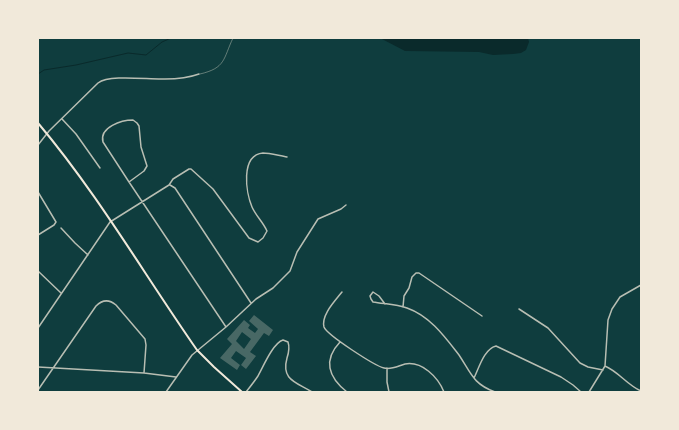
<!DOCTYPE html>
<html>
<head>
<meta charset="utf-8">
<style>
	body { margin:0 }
	#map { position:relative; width:679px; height:430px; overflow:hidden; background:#0f3d3e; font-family:"PT Sans Narrow",sans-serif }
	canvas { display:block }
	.frame { position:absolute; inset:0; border:39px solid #f1e9da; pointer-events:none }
</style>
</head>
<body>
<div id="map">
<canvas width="679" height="430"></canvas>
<div class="frame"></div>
</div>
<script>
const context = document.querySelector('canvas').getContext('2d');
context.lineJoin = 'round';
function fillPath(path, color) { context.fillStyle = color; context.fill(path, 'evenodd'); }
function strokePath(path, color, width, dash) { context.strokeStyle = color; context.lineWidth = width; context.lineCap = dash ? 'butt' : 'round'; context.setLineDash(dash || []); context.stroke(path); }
fillPath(new Path2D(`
	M380,38H528L529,42L526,50L521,53L513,54L493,55L479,52L405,51Z`), '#0a2a2b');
strokePath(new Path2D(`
	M38,74L44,70L76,65L128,53L146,55L162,42L171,38`), '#0a2a2b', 1);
fillPath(new Path2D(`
	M254,315L273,330L269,336L264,333L250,352L256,356L246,369L241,365L246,358L236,351L231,358L240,365L237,370L220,358L232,344L227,339L244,320L250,325L248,328L255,333L258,329L249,321ZM242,332L251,339L244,349L236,341Z`), '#486865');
strokePath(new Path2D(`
	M200,74C226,68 223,59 233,38`), '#b8beb3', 0.5);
strokePath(new Path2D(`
	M62,119L76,134L100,168
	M133,120L137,123L139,126L141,147L147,166L144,171L129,182L103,142C99,127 122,120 133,120Z
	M38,145L49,131L98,83C110,74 150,80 165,79C177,79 188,78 199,74
	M129,182L226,327
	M170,185L175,188L251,303
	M38,192L56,222L54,225L38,235
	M641,200V209
	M61,228L75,243L88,255
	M38,271L61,293
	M342,292C335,301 321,315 324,327C327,335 375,366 384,368C391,370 398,366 405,364C422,361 438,377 444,392
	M385,304L379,296L373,292L370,296L371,299L373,302C384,304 396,304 407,308C430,316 445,337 459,355C471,373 473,384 495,392
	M403,307L404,296L409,288L412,277L416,273H419L482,316
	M519,309L548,328L580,363L588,367L603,370
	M38,328L110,222L169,185L173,179L189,169H191L213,189L249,238L258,242L263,238L267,231C263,222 256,216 252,207C246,193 240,155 263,153C270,153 280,156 287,157
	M340,342C323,360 328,377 347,392
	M605,366C619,372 627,385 641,391
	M38,367L144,373L176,377
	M387,368V382L389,392
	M474,378C479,368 484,349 496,346L561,377L573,385L581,392
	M38,390L96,306C102,300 109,299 116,305L145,339L146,345L144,373
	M166,392L192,355L226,327L256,299L273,288L290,271L297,252L318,219L341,209L346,205
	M246,392C250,387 254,382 258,376C263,367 273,343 283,340L288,342C290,348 289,352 287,358C281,380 296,382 312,392
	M589,392L605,366L608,320L612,309L620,297L641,285`), '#b8beb3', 1.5);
strokePath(new Path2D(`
	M38,123C97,193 144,274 197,350L214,367L242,392`), '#f1e9da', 2);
</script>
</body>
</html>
